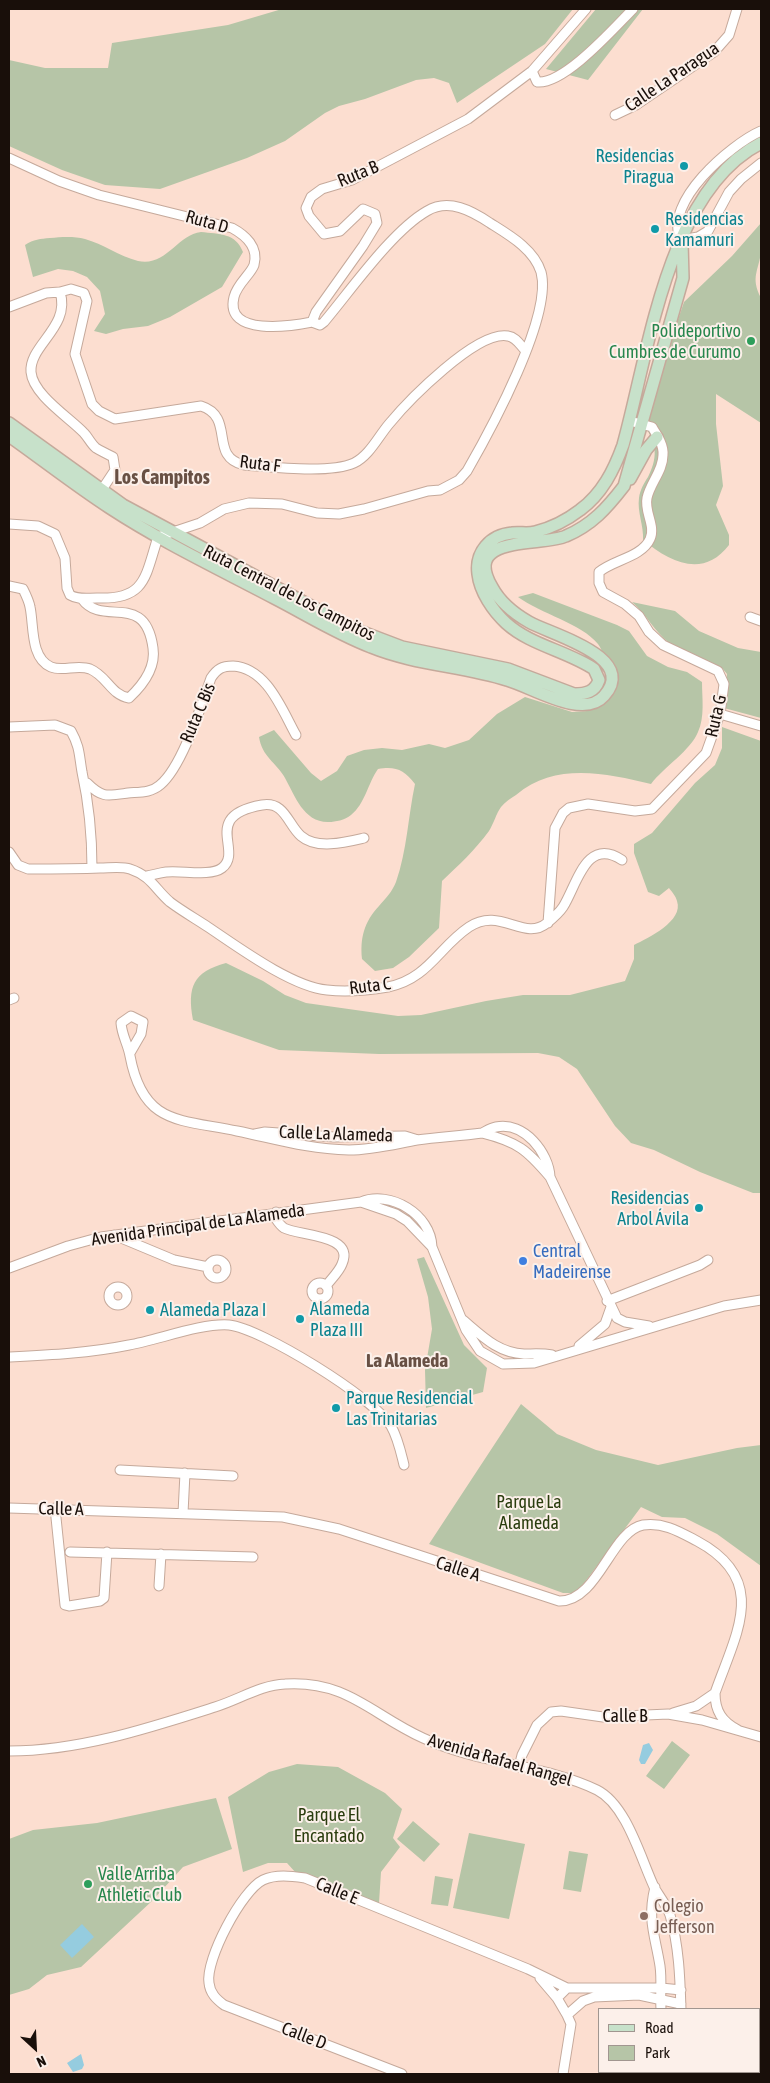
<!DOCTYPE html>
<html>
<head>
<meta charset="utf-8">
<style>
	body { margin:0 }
	#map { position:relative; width:770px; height:2083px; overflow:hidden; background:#fcded0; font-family:"Asap Condensed",sans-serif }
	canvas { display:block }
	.frame { position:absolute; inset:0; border:10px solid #190f0a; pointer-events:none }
	.legend { position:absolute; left:598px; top:2008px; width:162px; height:65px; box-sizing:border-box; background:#fcf0ea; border:1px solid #a19690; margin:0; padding:6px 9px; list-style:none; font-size:15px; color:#190f0a }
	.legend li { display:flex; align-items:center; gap:10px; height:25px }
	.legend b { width:25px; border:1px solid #a19690 }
	.north { position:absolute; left:10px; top:2023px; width:50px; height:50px; -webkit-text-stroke:4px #fcf0ea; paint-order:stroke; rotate:155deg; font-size:14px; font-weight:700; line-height:20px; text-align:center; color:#190f0a }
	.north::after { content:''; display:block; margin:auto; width:18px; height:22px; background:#190f0a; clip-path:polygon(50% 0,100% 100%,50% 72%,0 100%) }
</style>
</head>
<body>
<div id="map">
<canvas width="770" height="2083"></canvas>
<div class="frame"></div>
<ul class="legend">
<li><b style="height:6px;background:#c7e1ca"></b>Road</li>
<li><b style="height:14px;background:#b6c5a7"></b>Park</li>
</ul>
<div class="north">N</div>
</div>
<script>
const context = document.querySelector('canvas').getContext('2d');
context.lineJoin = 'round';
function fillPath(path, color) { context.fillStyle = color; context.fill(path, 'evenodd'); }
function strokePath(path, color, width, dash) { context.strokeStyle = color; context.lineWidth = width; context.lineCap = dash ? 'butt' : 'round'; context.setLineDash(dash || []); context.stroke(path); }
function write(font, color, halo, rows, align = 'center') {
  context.font = font + ' "Asap Condensed",sans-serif'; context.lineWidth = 4; context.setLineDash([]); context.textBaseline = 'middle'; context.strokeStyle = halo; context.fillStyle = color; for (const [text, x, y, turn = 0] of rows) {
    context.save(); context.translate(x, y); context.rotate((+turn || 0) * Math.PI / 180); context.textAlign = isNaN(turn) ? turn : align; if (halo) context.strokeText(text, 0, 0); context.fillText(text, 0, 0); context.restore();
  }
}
fillPath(new Path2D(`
	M282,9H573L545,44L457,103L449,83L434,78L416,80L365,99L339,106L325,113L285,141L247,158L160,189L105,185L62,170L9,146V60L45,68H108L112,43L228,25Z
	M596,9H643L588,80L546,69Z
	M761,223C761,232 762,242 761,251C759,271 750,277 761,298V423L716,394V424L723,486L716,505L729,535V545C703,579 670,562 643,540C644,526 637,512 639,498C640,490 644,483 648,477C660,453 655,441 641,420L651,399L684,302L732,256Z
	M201,232C219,234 236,233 243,252L222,287L170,317L148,326L123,329L106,334L94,331L105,314L100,291L87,277L73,271L58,269L33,277L25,245C34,239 40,239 50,238C61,237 74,236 85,239C103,244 119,256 138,261C166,267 177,235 201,232Z
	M533,593L617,625L629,631L647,656L668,667L687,672L702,682C702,698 705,717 698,732C691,750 664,767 651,784C605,773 555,762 516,795C511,798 505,802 501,807C496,814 494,823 489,831C475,850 459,865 442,881L439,928L409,957L393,968L375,971L362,959C360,938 364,922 379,906C386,898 392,892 396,882C407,850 408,817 415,784C404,770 396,766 378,769C368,783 365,804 351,815C345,820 335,822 329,822C304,823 295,796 285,778C276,762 262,757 259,737L274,730L311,773L321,781L337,771L347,756L364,750L382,748L402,750L429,744L445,748L469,740L497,714L525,697L572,712L587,711L604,701C607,690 606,681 605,670C604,661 604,652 598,644C581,623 541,614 518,597Z
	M632,602L675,611L699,631L738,648L761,652V718L724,708L727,674L722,668C705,659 684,655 669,643C654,631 647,615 632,602Z
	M722,727L761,741V1193H753L700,1172L654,1150L631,1143L615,1126L577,1069L559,1057L538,1053L379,1054L279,1050L193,1020C187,987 193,972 226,963L263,981L285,995L306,1003L398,1016L421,1015L486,1001L523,995H570L625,981L634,959V945C648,938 684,921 677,901C676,896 671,891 669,888L659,896L648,892L634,853V844L652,833L695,783L715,765L722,748Z
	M424,1257L464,1345L487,1368L483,1392L426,1408L425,1370L432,1329L428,1297L417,1259Z
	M521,1404L557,1434L596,1450L658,1465L737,1448L761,1445V1566L717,1534L685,1518L662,1517L641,1507L582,1586L573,1593H563L429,1544Z
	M672,1741L690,1755L664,1789L646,1776Z
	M297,1764L338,1767L385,1793L402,1809L393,1838L400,1847L381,1872L379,1903L296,1873L287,1863H268L243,1872L228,1797L269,1772Z
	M216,1798L232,1849L183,1867L152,1901L81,1967L47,1975L29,1989L9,1995V1839L33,1830L97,1823Z
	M413,1821L440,1844L424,1862L397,1839Z
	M469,1833L525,1844L509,1919L453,1908Z
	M569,1851L588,1854L581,1892L563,1889Z
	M435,1876L453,1879L448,1906L431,1904Z`), '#b6c5a7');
fillPath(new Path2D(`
	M649,1743L653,1750L645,1764H641L639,1760L643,1745Z
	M82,1924L94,1937L72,1958L60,1945Z
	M81,2054L84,2065L82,2069L73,2072L67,2063Z`), '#95ccdf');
const street = new Path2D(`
	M532,71L537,82C564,85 614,28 633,9
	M615,115L636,105L714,52L729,35L737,9
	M761,131C731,144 662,203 681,240L698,237L708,231L729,192L741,179L761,163
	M9,158L59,181L99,195L232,228C245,235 259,247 254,265C251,274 237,284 234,297C224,337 292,326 312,322
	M60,292L71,289L84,293L87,301L75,354L92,404L99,411L115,419L201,406C236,417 208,457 244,465C272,467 330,474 354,463C369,456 378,437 389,424C408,401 477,330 508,336C516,337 520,345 525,350
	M9,307L46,293L60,292C71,327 29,345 31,372C33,395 70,418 84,433C88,437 91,444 96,448C101,451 107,454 113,457L115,470L99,494
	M312,322L316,312L363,246L377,223L375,214L363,209L340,231L324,234L309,216L306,208L311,197L322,189L352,180L468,119L532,71L586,9
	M9,524L38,526L55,534L65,558L67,588L70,595C78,600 87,598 97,598C146,600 145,577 158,537L200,523L224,509L249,503L282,504L317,513L339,514L364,509L428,491L440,490L459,480L467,471C490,431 553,316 541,272C534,249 509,235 490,223C472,211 449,198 427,211C392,231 351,290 324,322L320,325L312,322
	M9,586L23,589C26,595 29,601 30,607C34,625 30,658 51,667C63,672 77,664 90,669C107,676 111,695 129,698C143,685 156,668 153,648C145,590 103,628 82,599
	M750,617L761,621
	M720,714L761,726
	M9,727L55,725L71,731C80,747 79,755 82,772C89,804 92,835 92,868
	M87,783C102,798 107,796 128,793C139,792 151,793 160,785C182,767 201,706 211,678C217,669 222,666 233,666C267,668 282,710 296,735
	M9,852L18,865L28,869C52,869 76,869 100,868C109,868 122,866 130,869C151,876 155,889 170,902C182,911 196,919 208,927C238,947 292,987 327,990C346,992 370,990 388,987C428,979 439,947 469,927C500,906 524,942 547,923C552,919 559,913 563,907C577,885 586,836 622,860
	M147,876C153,875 159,873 166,872C181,870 210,877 222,868C244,851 200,816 262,805C285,801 288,825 301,836C317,850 347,842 364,838
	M548,923L555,828L563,813L569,808L588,804L635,811L652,809L706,753L720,714L724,684L718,671L663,645L649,632L639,616L625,604L603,592L599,583V572C613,560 642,557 650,539C656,526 644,512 647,498C650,483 663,471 663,455C664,445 657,435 652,427L630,421
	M9,1000L14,998
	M130,1053L141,1034L143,1022L131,1016L121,1023C122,1036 128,1044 130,1056C143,1125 179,1119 237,1131C276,1139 308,1149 349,1150C372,1150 395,1144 417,1140C439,1137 460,1136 482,1133C486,1131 491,1128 496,1127C524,1121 549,1153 550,1177
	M482,1133C518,1142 527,1150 550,1177L617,1318L625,1322L649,1326
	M255,1134L265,1132L334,1137L405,1136L418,1140
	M361,1202L396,1214L407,1221L432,1247L466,1330L480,1351L503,1364L534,1363L724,1306L761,1300
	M276,1212V1219C278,1222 281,1226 284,1228C299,1236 355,1234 342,1264C339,1272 331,1279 326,1286
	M114,1235L174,1260L208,1267
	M208 1269a9 9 0 1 1 18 0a9 9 0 1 1-18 0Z
	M9,1268L68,1246L101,1237L361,1202C390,1190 431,1214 432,1247
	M312 1291a8 8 0 1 1 16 0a8 8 0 1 1-16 0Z
	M109 1296a9 9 0 1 1 18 0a9 9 0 1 1-18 0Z
	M607,1301L700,1265L708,1260
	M463,1320C482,1336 498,1353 524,1354C533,1354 542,1353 552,1355
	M579,1346L605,1324L611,1307
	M9,1357C49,1355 90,1353 129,1345C158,1340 201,1323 229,1325C261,1328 374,1398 391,1426C398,1438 401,1453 404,1465
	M120,1470L233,1476
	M9,1508L283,1517L339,1529L559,1601C598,1602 611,1531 643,1525C664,1522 680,1532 697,1541C770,1580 736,1633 715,1693C715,1711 722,1722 738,1730
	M55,1508L65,1605L69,1606L100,1601L104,1598L107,1552
	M183,1513L185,1473
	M70,1552L253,1557
	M159,1586L161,1554
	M673,1713L696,1706L715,1693
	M9,1751C79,1751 149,1728 215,1707C238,1700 261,1685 285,1684C347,1680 372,1715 423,1738C478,1764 543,1764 597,1790C627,1805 641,1860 655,1889C660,1897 667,1906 670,1915C679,1946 680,1978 681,2009
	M519,1767L522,1755L537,1725L551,1712L561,1711L603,1717L668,1714L702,1720L761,1737
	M655,1887C647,1920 655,1935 660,1966C662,1980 660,1995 661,2009
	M540,1978L557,1998
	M681,1990L661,1988H567L557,1998L567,2015L583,2001L594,1997L639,1995L681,2004
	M663,2072V2074
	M683,2072V2074
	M402,2074L224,2005C216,1999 210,1993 209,1983C205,1960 242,1890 263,1880C276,1874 291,1876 305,1878L528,1969L567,1988
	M563,2074L571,2024L567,2015`);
const secondary = new Path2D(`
	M9,423L123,505L352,628L402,647L508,669L574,694C586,694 595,692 599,680L594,669C567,651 530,645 506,623C493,611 480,592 478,574C475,552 490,535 512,533C520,532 528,534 535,532C551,528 567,520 580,510C602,494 614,470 623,445C649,352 667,191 761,143
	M9,436C43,460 76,486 110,508C162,542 219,569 274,598C307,615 337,634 371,647C415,665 463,666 507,680C532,687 583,720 604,696C639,657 552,635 529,622C515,614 500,602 492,587C461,534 542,547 566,536C592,525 607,508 624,486L683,278L682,242
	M630,479L646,450L657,437`);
strokePath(street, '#c5a99b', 11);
strokePath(secondary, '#c5a99b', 14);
strokePath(street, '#fff', 9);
strokePath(secondary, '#c7e1ca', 11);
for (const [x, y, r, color] of [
	[684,166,5,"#0f9aa8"],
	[655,229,5,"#0f9aa8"],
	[751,341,5,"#2e9e5b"],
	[699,1208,5,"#0f9aa8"],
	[523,1261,5,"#3f7fe0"],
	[150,1310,5,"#0f9aa8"],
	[300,1319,5,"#0f9aa8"],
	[336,1408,5,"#0f9aa8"],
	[88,1884,5,"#2e9e5b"],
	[644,1916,5,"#8d6e63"]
]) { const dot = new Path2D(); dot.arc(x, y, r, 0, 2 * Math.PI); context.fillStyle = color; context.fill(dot); strokePath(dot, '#fcf0ea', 2); }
write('18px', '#190f0a', '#fcf0ea', [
	["Calle La Paragua",672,77,-34],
	["Ruta B",358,174,-22],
	["Ruta D",207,222,16],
	["Ruta F",260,464,7],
	["Ruta Central de Los Campitos",289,593,27],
	["Ruta C Bis",198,713,-67],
	["Ruta G",716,716,-77],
	["Ruta C",370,986,-7],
	["Calle La Alameda",336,1134,2],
	["Avenida Principal de La Alameda",198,1225,-8],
	["Calle A",61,1509,1],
	["Calle A",458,1569,18],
	["Calle B",625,1716],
	["Avenida Rafael Rangel",500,1760,16],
	["Calle E",337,1891,22],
	["Calle D",304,2036,21]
]);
write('18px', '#0d838f', '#fcf0ea', [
	["Residencias",674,156,"right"],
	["Piragua",674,177,"right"],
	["Residencias",665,219],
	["Kamamuri",665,240],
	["Residencias",689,1198,"right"],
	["Arbol Ávila",689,1219,"right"],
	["Alameda",310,1309],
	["Plaza III",310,1330],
	["Alameda Plaza I",160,1310],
	["Parque Residencial",346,1398],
	["Las Trinitarias",346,1419]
], 'left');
write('18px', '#27864d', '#fcf0ea', [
	["Polideportivo",741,331],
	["Cumbres de Curumo",741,352],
	["Valle Arriba",98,1874,"left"],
	["Athletic Club",98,1895,"left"]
], 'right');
write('18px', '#366cbe', '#fcf0ea', [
	["Central",533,1251],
	["Madeirense",533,1272]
], 'left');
write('18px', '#2a3d0e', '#fcf0ea', [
	["Parque La",529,1502],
	["Alameda",529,1523],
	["Parque El",329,1815],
	["Encantado",329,1836]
]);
write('18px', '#785e54', '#fcf0ea', [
	["Colegio",654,1906],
	["Jefferson",654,1927]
], 'left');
write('bold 19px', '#685044', '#fcf0ea', [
	["La Alameda",407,1361]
]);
write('bold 20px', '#685044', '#fcf0ea', [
	["Los Campitos",162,478]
]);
</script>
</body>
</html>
